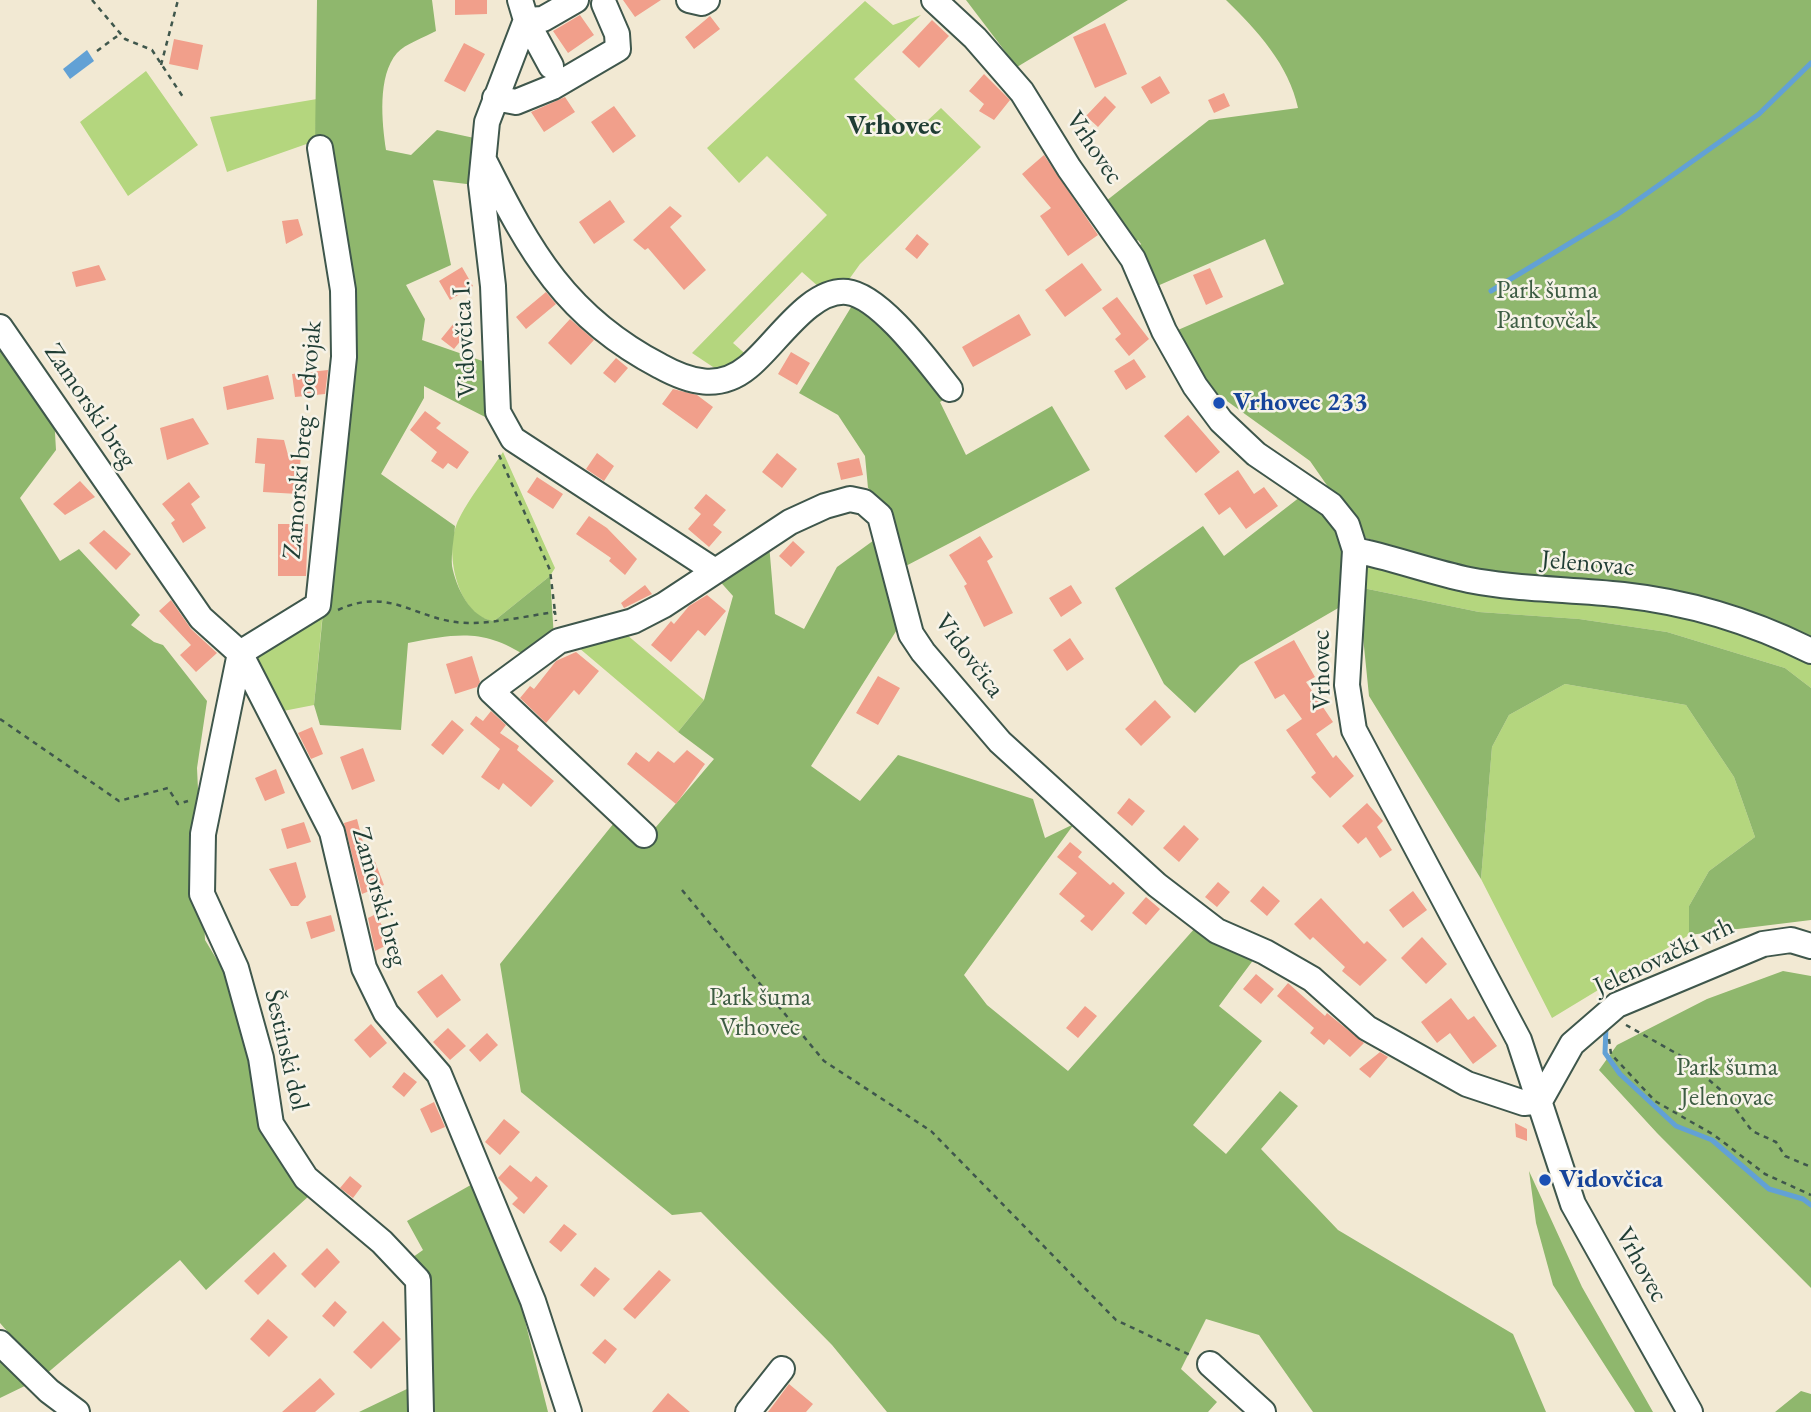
<!DOCTYPE html>
<html>
<head>
<meta charset="utf-8">
<style>
	body { margin:0 }
	canvas { display:block; background:#f2e9d3 }
</style>
</head>
<body>
<canvas width="1811" height="1412"></canvas>
<script>
const context = document.querySelector('canvas').getContext('2d');
context.lineJoin = 'round';
function fillPath(path, color) { context.fillStyle = color; context.fill(path, 'evenodd'); }
function strokePath(path, color, width, dash) { context.strokeStyle = color; context.lineWidth = width; context.lineCap = dash ? 'butt' : 'round'; context.setLineDash(dash || []); context.stroke(path); }
function write(font, color, halo, rows, align = 'center') {
  context.font = font + ' "EB Garamond",serif'; context.lineWidth = 5; context.setLineDash([]); context.textBaseline = 'middle'; context.strokeStyle = halo; context.fillStyle = color; for (const [text, x, y, turn = 0] of rows) {
    context.save(); context.translate(x, y); context.rotate((+turn || 0) * Math.PI / 180); context.textAlign = isNaN(turn) ? turn : align; if (halo) context.strokeText(text, 0, 0); context.fillText(text, 0, 0); context.restore();
  }
}
fillPath(new Path2D(`
	M865,1L893,25L921,15L854,79L912,135L941,108L981,147L860,264L845,285L820,288L802,272L733,343L750,358L722,373L692,353L827,215L767,156L739,183L707,148Z
	M146,71L198,145L128,196L80,122Z
	M317,99L315,141L227,172L210,117Z
	M503,452L555,568L550,576L494,621C458,617 445,554 456,526C463,506 490,472 503,452Z
	M1365,562L1701,615L1811,662V688L1785,668L1667,632L1579,619L1479,612L1358,587Z
	M323,610L314,705L278,712L252,650Z
	M620,629L704,700L678,732L572,642Z
	M1565,684L1686,705L1734,777L1755,837L1709,871L1689,906V935L1552,1018L1481,879L1492,747L1509,715Z`), '#b4d67e');
fillPath(new Path2D(`
	M317,0H432L436,31C425,37 405,44 397,53C377,76 382,123 386,150L411,155L437,130L479,139L475,185L433,180L451,265L406,285L425,319L422,340L491,364L497,423L424,386V398L381,474L455,526C454,538 451,554 452,566C456,587 470,618 494,621L550,576L554,638L527,657C484,628 456,634 408,643L401,730L320,725L314,705L349,347L315,141Z
	M966,0H1128L1017,67Z
	M1226,0H1811V649L1752,618L1474,572L1363,537L1310,461L1202,383L1171,333L1284,284L1265,239L1155,287L1136,249L1141,244L1138,240L1133,244L1106,201L1209,120L1298,108C1289,65 1257,30 1226,0Z
	M853,304L890,329L948,397L940,402L966,455L1052,406L1090,470L900,569L888,506L868,488L865,456L838,415L799,393Z
	M0,337L54,416L56,450L20,498L60,561L79,549L140,615L131,625L154,642L163,645L207,701L197,768L205,940L228,978L238,1006L257,1106L310,1195L206,1290L180,1260L45,1375L0,1323Z
	M1300,497C1352,535 1342,547 1340,607L1240,665L1195,713L1164,684L1115,588L1203,526L1224,556Z
	M881,535L888,594L898,628L811,766L860,801L898,755L1033,799L1045,838L1074,824L964,975L987,1005L1068,1071L1195,928L1257,955L1219,1006L1262,1041L1193,1125L1226,1154L1280,1091L1298,1106L1261,1149L1338,1230L1513,1334L1546,1412H1313L1259,1335L1206,1319L1181,1369L1217,1402L1208,1412H887L832,1345L701,1212L672,1215L521,1092L500,964L618,818L650,834L714,759L678,732L704,700L733,596L716,577L769,544L775,614L804,629L837,567Z
	M1358,587L1479,612L1579,619L1667,632L1785,668L1811,688V920L1689,935V906L1709,871L1755,837L1734,777L1686,705L1565,684L1509,715L1492,747L1481,879L1369,696Z
	M1783,971L1811,976V1288L1657,1133L1599,1070L1617,1045L1707,999Z
	M1529,1171L1582,1287L1653,1412H1635L1553,1285L1536,1223Z
	M476,1182L519,1297L548,1412H359L409,1388L410,1299L399,1267L423,1250L407,1221Z
	M0,1359L33,1382L0,1398Z
	M1801,1391L1811,1394V1412H1775Z`), '#8fb76d');
fillPath(new Path2D(`
	M87,50L94,61L70,79L63,69Z`), '#62a1d5');
strokePath(new Path2D(`
	M1491,291L1618,214L1759,114L1811,63
	M1606,1027L1605,1053L1620,1074L1676,1126L1712,1140L1769,1189L1803,1199L1811,1205`), '#62a1d5', 5);
fillPath(new Path2D(`
	M455,0H487V14L455,15Z
	M623,0H661L635,17Z
	M580,15L594,35L568,53L553,31Z
	M710,16L720,29L694,49L685,37Z
	M932,20L949,36L919,68L902,52Z
	M1105,23L1127,74L1095,88L1073,37Z
	M174,39L203,45L198,70L169,64Z
	M464,43L485,54L465,92L444,81Z
	M984,74L1010,100L994,120L979,111L984,104L969,91Z
	M1160,76L1170,93L1151,104L1141,87Z
	M1224,93L1230,106L1214,113L1208,100Z
	M1105,96L1116,107L1098,127L1086,116Z
	M565,97L575,112L544,132L531,112Z
	M614,106L636,136L613,153L591,122Z
	M1044,155L1098,235L1068,256L1040,216L1051,208L1022,174Z
	M610,200L625,222L594,244L579,222Z
	M670,206L682,216L670,227L706,270L684,290L648,248L645,250L633,240Z
	M298,219L303,235L286,244L282,221Z
	M917,234L929,244L917,259L905,249Z
	M1082,263L1102,290L1065,317L1045,290Z
	M99,265L106,280L76,287L72,272Z
	M462,267L473,286L450,300L439,281Z
	M1210,268L1223,297L1206,305L1193,275Z
	M546,292L556,304L526,329L516,317Z
	M1117,297L1149,339L1129,356L1115,339L1121,334L1102,308Z
	M1019,314L1031,335L973,367L962,347Z
	M570,319L594,340L571,365L548,343Z
	M454,323L466,334L454,349L441,339Z
	M791,352L810,363L797,385L778,374Z
	M616,358L628,368L615,383L603,373Z
	M1134,359L1146,377L1126,390L1114,371Z
	M328,370L325,394L295,397L292,374Z
	M268,375L274,399L227,410L223,387Z
	M673,389L697,395L713,407L697,429L662,404Z
	M425,411L441,423L436,428L469,452L457,469L448,463L443,469L431,461L437,452L410,430Z
	M1188,415L1220,452L1196,473L1164,436Z
	M193,418L209,444L167,460L160,428Z
	M257,438L284,440L288,455L301,453L298,494L263,492L265,464L255,463Z
	M597,453L614,466L604,481L586,469Z
	M777,453L797,469L782,488L762,472Z
	M859,458L863,475L841,480L837,463Z
	M1238,470L1254,494L1264,487L1278,506L1246,529L1230,507L1219,515L1204,494Z
	M537,477L563,494L553,509L527,492Z
	M80,481L95,497L65,515L53,504Z
	M189,482L200,497L191,504L206,528L183,543L171,523L175,520L162,504Z
	M706,494L726,510L713,525L722,532L709,547L688,529L701,514L694,508Z
	M589,516L607,528L637,559L625,575L609,561L611,558L576,534Z
	M278,524H308L306,576H278Z
	M104,530L131,554L116,570L89,543Z
	M980,536L993,557L987,561L1013,613L984,627L964,586L967,584L949,555Z
	M793,541L805,552L791,567L779,556Z
	M645,585L652,594L624,608L621,603Z
	M1071,585L1082,603L1061,617L1049,598Z
	M707,595L726,611L705,636L698,630L671,662L651,645L671,621L674,624L689,606Z
	M171,600L191,629L217,653L196,672L180,655L191,645L159,611Z
	M1070,638L1084,659L1067,671L1053,650Z
	M1294,640L1315,677L1306,682L1333,722L1316,734L1333,758L1336,755L1354,776L1330,798L1311,777L1316,773L1286,730L1302,719L1284,694L1275,699L1254,662Z
	M576,652L599,671L579,695L574,690L546,723L520,698L530,686L534,689L556,661Z
	M472,656L480,682L477,687L455,694L446,664Z
	M878,676L900,688L878,725L856,713Z
	M1155,700L1171,717L1141,746L1125,729Z
	M491,711L506,725L500,733L519,746L517,750L554,781L531,807L503,783L499,790L481,777L500,749L470,724L476,716L483,721Z
	M452,720L464,730L443,755L431,745Z
	M312,727L323,754L311,759L298,733Z
	M363,748L375,781L352,790L340,757Z
	M687,750L705,764L676,804L627,764L636,752L649,762L658,751L674,763Z
	M276,769L285,793L265,801L255,778Z
	M1129,798L1145,811L1132,826L1117,813Z
	M1367,803L1383,821L1377,827L1392,850L1380,858L1366,837L1358,844L1342,826Z
	M357,819L368,862L374,859L384,885L362,894L344,823Z
	M304,822L311,842L287,849L281,829Z
	M1184,825L1199,839L1179,862L1163,848Z
	M1070,842L1082,852L1078,857L1110,885L1113,882L1125,893L1092,931L1080,921L1085,916L1059,894L1077,873L1057,857Z
	M296,862L306,897L298,906H291L269,869Z
	M1218,882L1230,892L1217,907L1205,897Z
	M1263,886L1280,901L1267,916L1250,901Z
	M1413,891L1427,910L1403,928L1389,910Z
	M1146,897L1160,909L1146,925L1132,913Z
	M1321,898L1364,944L1367,941L1387,960L1360,986L1342,971L1345,967L1313,937L1310,940L1294,924Z
	M376,914L391,943L375,951L368,918Z
	M331,915L335,931L311,939L306,922Z
	M1422,937L1447,964L1426,984L1401,958Z
	M442,974L461,1000L437,1018L417,992Z
	M1256,974L1274,989L1261,1004L1243,989Z
	M1288,983L1325,1016L1327,1013L1364,1043L1350,1057L1329,1039L1324,1045L1310,1033L1314,1028L1277,996Z
	M1451,998L1468,1020L1474,1016L1497,1046L1473,1064L1450,1033L1437,1043L1421,1022Z
	M1085,1006L1097,1016L1078,1038L1066,1028Z
	M371,1024L387,1043L370,1058L354,1040Z
	M448,1028L466,1046L450,1060L433,1042Z
	M487,1033L498,1045L480,1062L469,1050Z
	M1380,1052L1388,1057L1370,1078L1359,1069Z
	M404,1072L417,1082L404,1097L392,1087Z
	M434,1102L445,1127L431,1133L420,1109Z
	M504,1119L520,1132L500,1155L485,1142Z
	M1515,1123L1527,1129V1141L1516,1137Z
	M510,1165L531,1182L536,1176L548,1186L524,1214L512,1204L518,1198L498,1178Z
	M350,1176L362,1186L353,1198L340,1188Z
	M564,1224L577,1234L561,1252L549,1242Z
	M327,1248L340,1262L315,1288L301,1274Z
	M274,1252L287,1266L258,1295L244,1281Z
	M595,1267L610,1279L594,1297L580,1285Z
	M659,1270L671,1280L635,1319L623,1309Z
	M335,1301L347,1312L334,1327L322,1316Z
	M268,1319L288,1337L269,1357L250,1339Z
	M383,1321L401,1339L371,1369L353,1352Z
	M605,1339L617,1349L605,1364L592,1353Z
	M320,1378L335,1394L315,1412H282Z
	M789,1384L813,1404L806,1412H768Z
	M668,1393L690,1412H652Z`), '#f19f8b');
const minor = new Path2D(`
	M520,0L526,20L487,122L481,184L493,286L498,412L513,439L715,571
	M689,0L702,3L707,0
	M934,0L975,38L1022,92L1069,168L1133,259L1164,331L1195,386L1221,421L1256,454L1331,505L1347,525L1355,550L1347,685L1354,730L1519,1040L1573,1204L1690,1412
	M551,66L526,20L543,19L576,0
	M495,98L516,102L553,87L618,49L617,34L604,4
	M320,148L343,290L344,357L318,605L240,653L203,834L202,894L236,968L261,1058L271,1124L306,1178L382,1242L418,1280L421,1412
	M484,160C530,252 566,317 660,366C689,382 719,391 748,367C775,346 809,288 847,292C881,296 929,363 950,389
	M0,327L201,618L240,653L332,832L364,968L386,1013L439,1074L533,1301L569,1412
	M1355,550C1393,558 1431,572 1469,580C1520,590 1571,589 1623,595C1687,602 1753,622 1811,651
	M644,835L491,691L559,641L633,621L664,605L790,522L825,506L850,499L864,502L880,516L911,634L923,652L1000,742L1157,885L1217,931L1265,952L1312,979L1367,1028L1467,1084L1524,1103L1540,1101L1572,1044L1617,1005L1763,944L1791,940L1811,946
	M0,1343L49,1391L77,1412
	M1210,1364L1263,1412
	M748,1412L782,1369`);
strokePath(minor, '#3f574c', 28);
strokePath(new Path2D(`
	M92,0L125,39L152,50L183,97
	M97,51L120,34
	M161,65L178,0
	M499,455L550,570L555,612
	M338,610C392,585 416,622 468,623C497,623 527,616 555,612L556,621
	M0,719L119,801L168,788L178,804L188,801
	M682,890L824,1061L931,1131L1116,1320L1190,1355
	M1626,1025L1681,1056L1723,1092L1752,1131L1776,1142L1785,1156L1811,1167
	M1609,1039L1611,1054L1655,1101L1714,1135L1765,1174L1811,1195`), '#3f574c', 2.5, [5, 5]);
strokePath(minor, '#fff', 24);
for (const [x, y, r, color] of [
	[1219,403,7,"#1a4fb4"],
	[1545,1180,7,"#1a4fb4"]
]) { const dot = new Path2D(); dot.arc(x, y, r, 0, 2 * Math.PI); context.fillStyle = color; context.fill(dot); strokePath(dot, '#f7f3e8', 2.5); }
write('26px', '#1f3d34', '#f7f3e8', [
	["Vrhovec",1094,148,56],
	["Vidovčica I.",465,339,-93],
	["Zamorski breg",90,406,56],
	["Zamorski breg - odvojak",303,440,-85],
	["Jelenovac",1588,564,5],
	["Vidovčica",969,656,53],
	["Vrhovec",1322,670,-91],
	["Zamorski breg",379,897,74],
	["Jelenovački vrh",1664,957,-25],
	["Šestinski dol",286,1050,77],
	["Vrhovec",1641,1265,61]
]);
write('26px', '#3d5c43', '#f7f3e8', [
	["Park šuma",1547,291],
	["Pantovčak",1547,321],
	["Park šuma",760,998],
	["Vrhovec",760,1028],
	["Park šuma",1727,1068],
	["Jelenovac",1727,1098]
]);
write('bold 26px', '#164399', '#f7f3e8', [
	["Vrhovec 233",1233,403],
	["Vidovčica",1559,1180]
], 'left');
write('bold 28px', '#1f3d34', '#f7f3e8', [
	["Vrhovec",894,126]
]);
</script>
</body>
</html>
